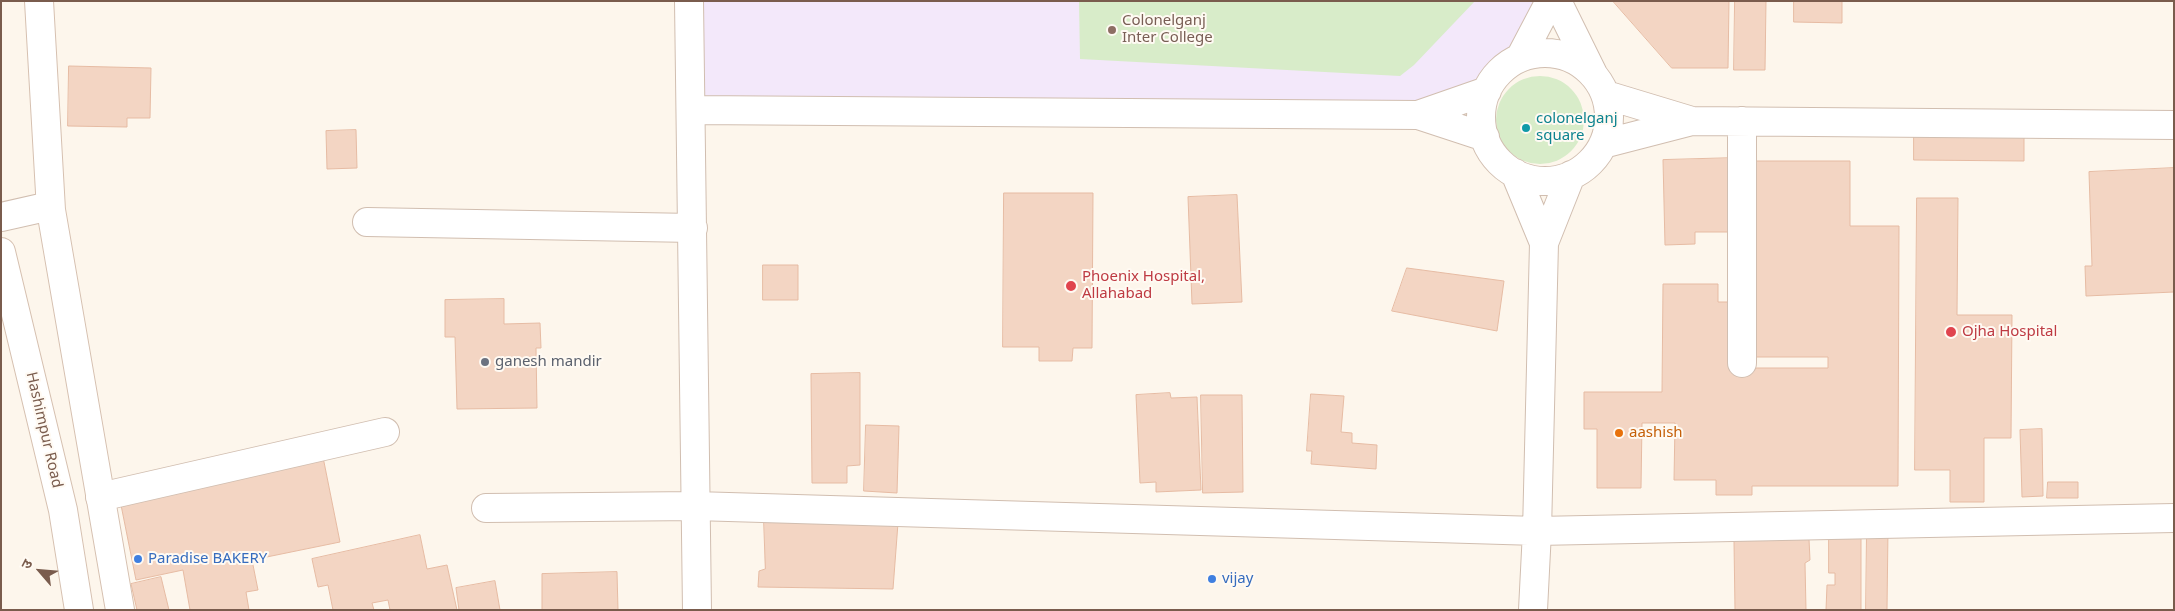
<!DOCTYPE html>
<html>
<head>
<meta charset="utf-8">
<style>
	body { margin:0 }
	#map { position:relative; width:2175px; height:611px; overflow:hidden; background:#fdf6ec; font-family:"Noto Sans","Noto Sans Devanagari",sans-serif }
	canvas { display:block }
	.frame { position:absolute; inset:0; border:2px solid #7a5c4d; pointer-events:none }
	.north { position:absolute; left:15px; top:546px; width:50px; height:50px; -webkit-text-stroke:4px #fffaf3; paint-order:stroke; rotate:297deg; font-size:14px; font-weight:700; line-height:20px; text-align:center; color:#7a5c4d }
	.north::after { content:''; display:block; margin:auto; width:18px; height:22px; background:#7a5c4d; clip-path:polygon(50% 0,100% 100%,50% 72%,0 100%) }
</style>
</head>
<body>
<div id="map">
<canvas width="2175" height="611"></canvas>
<div class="frame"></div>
<div class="north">उ</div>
</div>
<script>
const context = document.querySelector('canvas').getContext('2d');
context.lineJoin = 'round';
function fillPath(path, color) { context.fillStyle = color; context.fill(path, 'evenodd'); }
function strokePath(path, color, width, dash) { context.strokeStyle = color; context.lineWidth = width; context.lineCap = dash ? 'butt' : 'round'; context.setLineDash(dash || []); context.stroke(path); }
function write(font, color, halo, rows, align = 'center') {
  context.font = font + ' "Noto Sans",sans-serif'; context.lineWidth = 4; context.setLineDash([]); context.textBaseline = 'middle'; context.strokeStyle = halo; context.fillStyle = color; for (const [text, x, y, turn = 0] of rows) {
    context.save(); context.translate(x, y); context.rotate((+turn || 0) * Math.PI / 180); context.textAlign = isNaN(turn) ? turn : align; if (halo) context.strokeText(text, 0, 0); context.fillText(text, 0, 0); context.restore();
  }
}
fillPath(new Path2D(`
	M689,1H1550L1520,58L1502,70L1493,80L1418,115L692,110Z`), '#f3e8fa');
fillPath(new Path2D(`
	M1079,1H1475L1414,65L1400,76L1080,59Z
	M1496 120a44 44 0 1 1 88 0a44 44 0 1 1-88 0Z`), '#d8ecc9');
const building = new Path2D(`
	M1613,1H1729L1728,68H1672Z
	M1735,1H1766L1765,70H1734Z
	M1794,1H1842V23L1794,22Z
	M69,66L151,68L150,118H127V127L68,126Z
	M356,130L357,168L327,169L326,131Z
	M1914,131H2024V161L1914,160Z
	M1735,158L1736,232H1695V244L1665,245L1663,160Z
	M1752,161H1850V226H1899L1898,486H1752V495H1716V480H1674L1675,423H1642L1641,488H1597V429H1584V392H1662L1663,284H1718V302H1733V368H1828V357H1752Z
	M2174,168V292L2086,296L2085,266H2092L2089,172Z
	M1004,193H1093L1092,348H1073L1072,361H1039V347H1003Z
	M1237,195L1242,302L1192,304L1188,197Z
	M1917,198H1958L1957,315H2012L2011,438H1984V502H1950V470H1915Z
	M763,265H798V300H763Z
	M1407,268L1504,281L1497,331L1392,311Z
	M504,299V324L540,323L541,348H536L537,408L457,409L455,337H445V300Z
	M860,373V465L847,466V483H812L811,374Z
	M1170,393L1171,398L1197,397L1201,490L1156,492V482L1140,483L1136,395Z
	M1311,394L1344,396L1341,432L1352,433V443L1377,445L1376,469L1311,464L1312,451H1307Z
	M1201,395H1242L1243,492L1203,493Z
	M866,425L899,426L897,493L864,491Z
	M2042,429L2043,496L2022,497L2020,430Z
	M322,452L340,542L252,560L258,590L246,592L249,610H190L183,570L136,580L120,500Z
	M2048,482H2078V498H2047Z
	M764,520L898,523L893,589L758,587L759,571L765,569Z
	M1829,529H1861V610H1826L1827,585H1835V573H1829Z
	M1867,529H1888L1887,610H1866Z
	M420,535L427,569L447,565L457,610H390L388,600L372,603L374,610H333L328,585L318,587L312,559Z
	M1809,539L1810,560L1805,563L1806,610H1735L1734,541Z
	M617,572L618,610H542V574Z
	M161,577L169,610H137L131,584Z
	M495,581L500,610H459L456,588Z`);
fillPath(building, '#f3d5c3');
strokePath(building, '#e6bba3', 1);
const street = new Path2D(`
	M689,1L697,610
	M1557,1L1593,74
	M1481 117a64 64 0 1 1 128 0a64 64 0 1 1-128 0Z
	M1520,58L1550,1
	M1606,95L1692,121
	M692,110L1418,115L1487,91
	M1418,115L1485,137
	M1742,121V363
	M1603,144L1692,121L2174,125
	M1515,173L1544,243
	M1,217L50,206
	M367,222L693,228
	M100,497L385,432
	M486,508L695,506L1537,531L2174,518
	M1533,610L1537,531L1544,243L1571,175`);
const secondary = new Path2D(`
	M39,1L51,210L120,610
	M1,252L63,510L79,610`);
strokePath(street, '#d1beb0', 30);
strokePath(secondary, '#d6c0b0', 30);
strokePath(street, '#fff', 28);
strokePath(secondary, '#fff', 28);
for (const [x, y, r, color] of [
	[1112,30,5,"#8d6e63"],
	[1526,128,5,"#0f9aa8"],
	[1071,286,6,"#e0444e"],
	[1951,332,6,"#e0444e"],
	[485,362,5,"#6b7280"],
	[1619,433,5,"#e8710a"],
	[138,559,5,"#3f7fe0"],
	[1212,579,5,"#3f7fe0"]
]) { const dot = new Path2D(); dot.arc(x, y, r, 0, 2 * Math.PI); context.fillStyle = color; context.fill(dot); strokePath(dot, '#fffaf3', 2); }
write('15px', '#785e54', '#fffaf3', [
	["Colonelganj",1122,21],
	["Inter College",1122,38]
], 'left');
write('15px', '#0d838f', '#fffaf3', [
	["colonelganj",1536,119],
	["square",1536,136]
], 'left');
write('15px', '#be3a42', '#fffaf3', [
	["Phoenix Hospital,",1082,277],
	["Allahabad",1082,294],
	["Ojha Hospital",1962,332]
], 'left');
write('15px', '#5b616d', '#fffaf3', [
	["ganesh mandir",495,362]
], 'left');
write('15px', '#7a5c4d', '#fffaf3', [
	["Hashimpur Road",44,430,77]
]);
write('15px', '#c56008', '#fffaf3', [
	["aashish",1629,433]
], 'left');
write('15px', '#366cbe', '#fffaf3', [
	["Paradise BAKERY",148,559],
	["vijay",1222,579]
], 'left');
</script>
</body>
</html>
